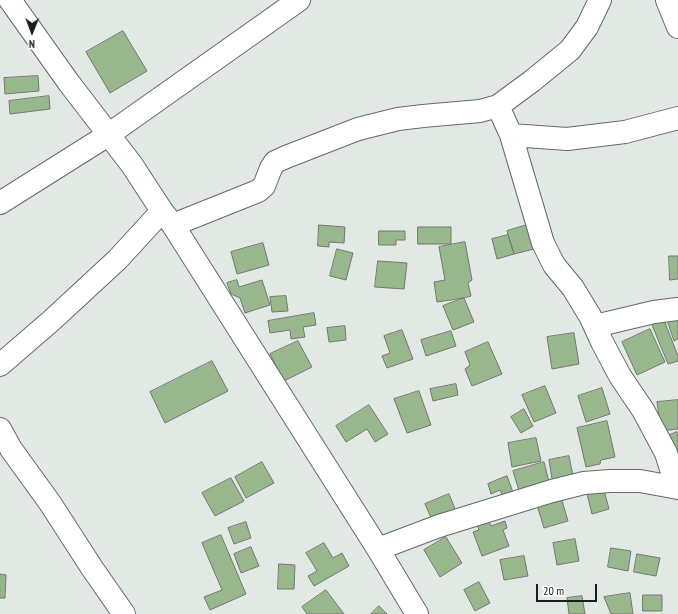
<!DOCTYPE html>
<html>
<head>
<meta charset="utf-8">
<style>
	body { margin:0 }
	#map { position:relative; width:678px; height:614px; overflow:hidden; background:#e2e9e5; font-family:"PT Sans Narrow",sans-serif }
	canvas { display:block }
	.north { position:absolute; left:12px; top:12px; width:40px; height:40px; -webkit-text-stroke:3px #fff; paint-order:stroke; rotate:181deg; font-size:11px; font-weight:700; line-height:16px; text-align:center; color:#1a1d1b }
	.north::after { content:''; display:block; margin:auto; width:14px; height:18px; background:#1a1d1b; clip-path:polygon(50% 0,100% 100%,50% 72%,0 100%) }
	.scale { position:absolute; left:536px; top:584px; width:61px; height:18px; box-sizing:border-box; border:2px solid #1a1d1b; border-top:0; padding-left:5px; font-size:12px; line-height:14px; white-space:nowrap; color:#1a1d1b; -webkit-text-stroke:3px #fff; paint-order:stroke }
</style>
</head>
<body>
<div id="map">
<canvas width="678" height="614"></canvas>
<div class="north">N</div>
<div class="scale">20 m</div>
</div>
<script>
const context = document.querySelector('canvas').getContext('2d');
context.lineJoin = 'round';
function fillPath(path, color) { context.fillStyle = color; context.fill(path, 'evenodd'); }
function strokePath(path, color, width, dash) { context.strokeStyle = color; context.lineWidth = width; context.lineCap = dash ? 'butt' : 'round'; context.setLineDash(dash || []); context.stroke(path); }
const building = new Path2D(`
	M123,31L147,71L110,93L86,52Z
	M38,76L39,91L5,94L4,78Z
	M49,96L50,109L10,114L9,101Z
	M319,225L345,227L344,243L329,242V247L318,246Z
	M527,225L534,249L514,254L507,231Z
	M418,227H451V244H418Z
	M379,231H405V240H396V245H379Z
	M508,235L514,254L497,259L492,239Z
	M465,242L472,280L468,283L471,296L464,298L437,302L434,282L445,280L439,247Z
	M263,243L269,265L237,274L231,252Z
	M337,249L353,253L346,280L330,276Z
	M669,256H678V279L670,280Z
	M378,261L407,263L404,289L375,287Z
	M237,280L239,287L262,280L270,305L245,313L240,298L231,294L227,283Z
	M286,296L288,311L272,312L270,297Z
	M464,298L474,322L453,330L443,306Z
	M314,313L316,325L303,327L305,337L291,339L290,330L270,333L268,321Z
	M678,313V339L674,341L666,317Z
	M664,320L678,356V361L668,364L652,325Z
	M345,326L346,340L329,342L327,328Z
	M650,329L665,362L637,375L622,342Z
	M402,330L413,359L387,368L382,356L390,353L384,336Z
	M451,331L456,346L426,356L421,340Z
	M574,333L579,364L552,369L547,337Z
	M298,341L312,367L284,381L270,354Z
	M488,342L502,374L472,386L465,369L470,365L465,352Z
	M212,361L228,391L165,423L150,392Z
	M456,384L458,395L433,401L430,389Z
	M545,386L556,413L534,422L522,395Z
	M602,388L610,414L586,422L578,396Z
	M419,391L431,425L407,433L394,399Z
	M678,400V429L661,431L657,402Z
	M369,405L388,434L375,442L367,429L346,442L336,426Z
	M524,409L533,426L521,433L511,417Z
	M607,421L615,457L601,460L600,464L586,467L577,428Z
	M677,432L678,436V457L667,436Z
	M536,438L541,461L512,467L508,443Z
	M569,456L574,481L553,485L549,460Z
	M262,462L274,483L246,498L235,477Z
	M544,462L550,486L520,494L513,471Z
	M507,476L514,495L504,499L500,490L491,494L488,484Z
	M231,478L244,501L215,516L202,493Z
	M603,486L609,509L592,514L586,490Z
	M449,494L456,511L432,520L425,504Z
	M561,497L568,521L544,528L537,505Z
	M487,517L491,526L505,521L507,528L503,530L509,546L482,556L473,532L479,530L476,521Z
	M246,522L251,538L234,544L228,528Z
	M221,535L246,594L210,610L204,597L222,590L202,543Z
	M446,537L462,563L440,577L424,550Z
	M575,539L579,561L557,565L553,543Z
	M324,543L333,558L342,553L349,566L314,586L308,576L317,571L306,553Z
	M251,547L259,566L241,573L234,554Z
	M611,548L631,551L628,571L608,567Z
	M637,554L660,558L656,576L634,572Z
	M524,556L528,576L504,580L500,560Z
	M279,564L295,565L294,589H278Z
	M0,574L6,575L5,598H0Z
	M479,582L490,603L475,611L464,590Z
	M326,590L344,614H307L302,607Z
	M630,593L633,614H611L604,597Z
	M643,595H662V611H643Z
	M582,596L585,614H569L567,598Z
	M379,606L387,614H371Z`);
fillPath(building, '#99b78c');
strokePath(building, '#737772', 1);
const minor = new Path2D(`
	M10,0L69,83L132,165L162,211L173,225L378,549L417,614
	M667,0L678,27
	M498,106L511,135L543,243L554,265L573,288L590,316L602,342L620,376L643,410L666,453L670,466L678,488
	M511,135L567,139L625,132L678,118
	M0,203L108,135L299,0
	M173,225L258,191L264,186L271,168L275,162L286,157L358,129L398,119L423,116L480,111L498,106L532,81L570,50L587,27L600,0
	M595,326L654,312L678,309
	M0,365L51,321L118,259L162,211
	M0,429L11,449L50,503L92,568L124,614
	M378,549L439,526L552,491L584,483L610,481H640L678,488`);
strokePath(minor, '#646a67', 24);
strokePath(minor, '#fff', 22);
</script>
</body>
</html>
